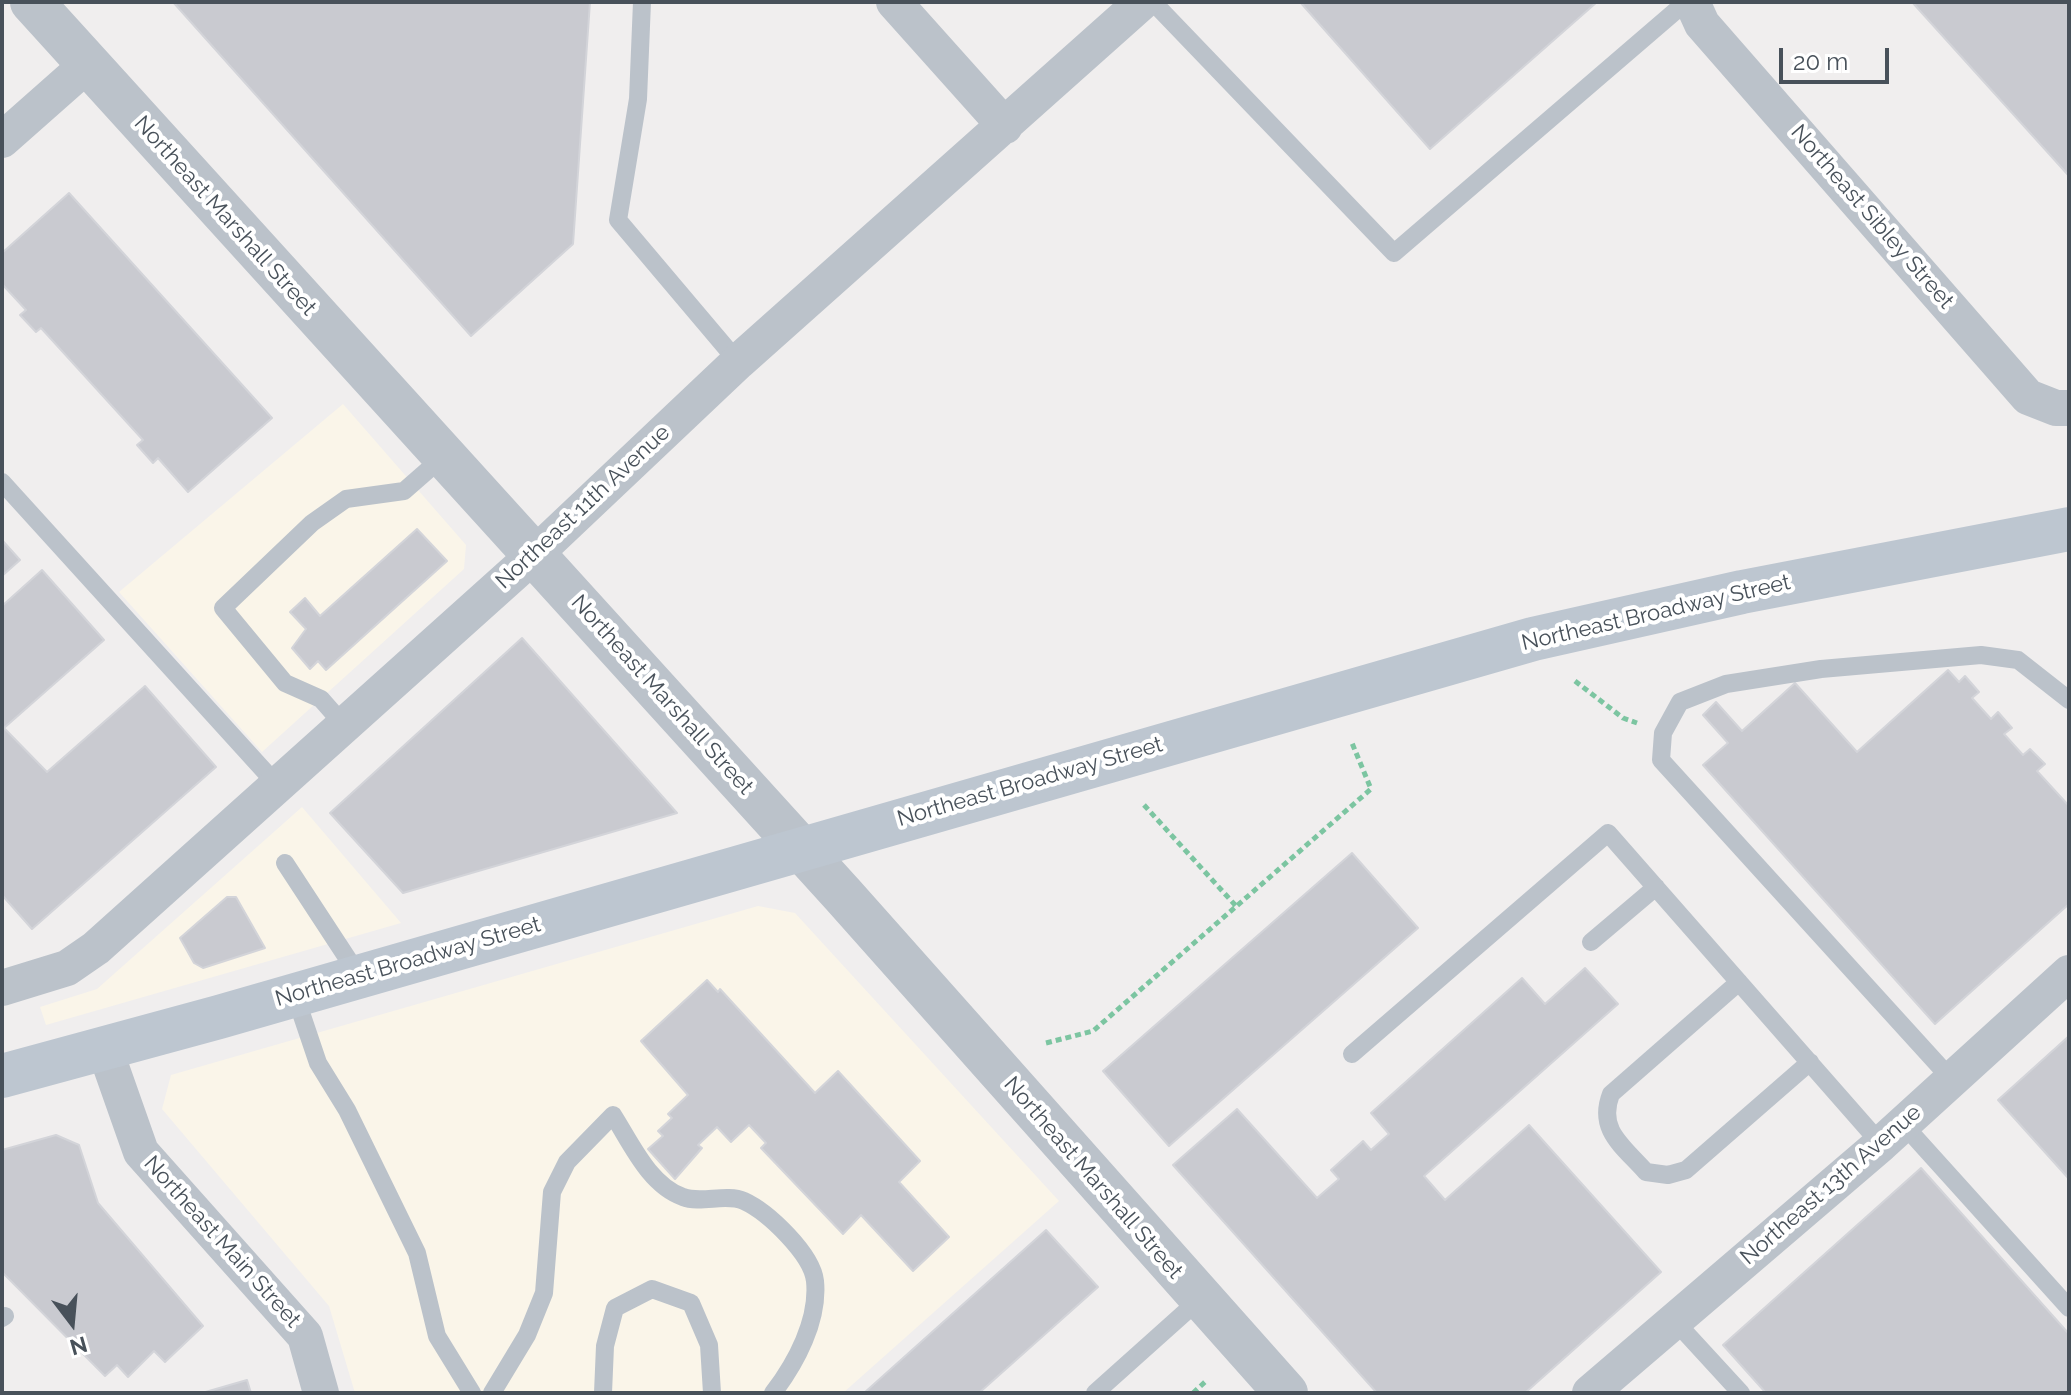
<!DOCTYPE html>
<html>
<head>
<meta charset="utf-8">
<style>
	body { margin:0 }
	#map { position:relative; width:2071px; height:1395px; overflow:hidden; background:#f0eeee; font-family:Raleway,sans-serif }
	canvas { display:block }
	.frame { position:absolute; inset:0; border:4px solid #48515a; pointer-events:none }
	.north { position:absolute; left:32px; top:1283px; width:80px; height:80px; -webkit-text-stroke:6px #fff; paint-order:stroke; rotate:164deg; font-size:22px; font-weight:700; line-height:32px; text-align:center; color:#48515a }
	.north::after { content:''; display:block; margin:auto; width:28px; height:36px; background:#48515a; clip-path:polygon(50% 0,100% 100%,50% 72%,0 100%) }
	.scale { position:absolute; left:1779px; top:48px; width:110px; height:36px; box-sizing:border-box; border:4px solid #48515a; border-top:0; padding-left:10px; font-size:24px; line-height:28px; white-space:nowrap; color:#48515a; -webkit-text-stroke:6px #fff; paint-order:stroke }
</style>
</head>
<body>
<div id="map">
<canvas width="2071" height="1395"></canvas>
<div class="frame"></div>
<div class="north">N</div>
<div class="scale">20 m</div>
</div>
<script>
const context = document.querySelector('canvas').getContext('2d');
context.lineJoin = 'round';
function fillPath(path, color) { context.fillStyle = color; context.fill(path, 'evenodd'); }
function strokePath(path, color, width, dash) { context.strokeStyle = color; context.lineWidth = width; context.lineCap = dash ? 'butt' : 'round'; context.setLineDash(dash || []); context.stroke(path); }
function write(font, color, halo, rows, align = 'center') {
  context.font = font + ' Raleway,sans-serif'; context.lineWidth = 8; context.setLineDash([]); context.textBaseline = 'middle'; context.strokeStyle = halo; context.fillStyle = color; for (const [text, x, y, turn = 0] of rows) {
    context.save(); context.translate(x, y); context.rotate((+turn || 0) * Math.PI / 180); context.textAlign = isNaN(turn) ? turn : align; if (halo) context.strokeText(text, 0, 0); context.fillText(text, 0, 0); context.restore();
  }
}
fillPath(new Path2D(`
	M343,404L466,545L464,569L262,752L119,592Z
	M302,807L401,923L46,1025L40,1007L97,989Z
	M758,906L795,913L1059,1201L843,1393H355L329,1306L162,1109L171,1075Z`), '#faf5e9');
const building = new Path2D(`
	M173,2H590L573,244L471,336Z
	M1300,2H1597L1430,149Z
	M1912,2H2069V176Z
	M69,193L272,418L188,492L158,458L153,463L137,445L143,440L41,328L36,332L20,315L26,310L2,284V253Z
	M417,529L447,561L326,670L318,661L310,669L292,648L306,629L290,612L305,598L320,616Z
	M2,540L20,560L2,576Z
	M42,570L104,640L4,728L47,772L145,686L216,767L32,929L2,895V606Z
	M522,638L677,813L403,893L330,813Z
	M1948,670L1959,682L1965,676L1979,692L1972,698L1991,719L1998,712L2012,728L2004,734L2023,755L2030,749L2045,764L2037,771L2069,806V904L1935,1024L1703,765L1728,743L1703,715L1716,702L1742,731L1795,683L1857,752Z
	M1352,853L1418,928L1169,1146L1103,1071Z
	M227,897H236L265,948L203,968L194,963L180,938Z
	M1585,968L1618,1004L1424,1176L1445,1200L1529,1125L1661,1272L1525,1393H1377L1173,1165L1237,1109L1317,1198L1339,1179L1331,1170L1363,1141L1371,1150L1389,1134L1371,1113L1522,978L1545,1004Z
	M707,980L718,992L720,989L815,1093L838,1071L920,1161L899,1182L949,1237L913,1271L861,1215L843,1234L761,1148L766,1143L749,1125L731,1142L717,1127L698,1145L702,1148L675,1179L648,1149L663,1136L658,1131L672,1118L668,1114L688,1095L641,1041Z
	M2069,1036V1179L1998,1100Z
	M56,1135L79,1145L98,1203L203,1326L165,1362L154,1351L128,1377L117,1365L105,1376L2,1272V1150Z
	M1921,1168L2069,1334V1393H1766L1723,1345Z
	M1046,1230L1098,1287L979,1393H864Z
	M247,1380L251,1393H202Z`);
fillPath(building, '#c9cad0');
strokePath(building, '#d3d4d9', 2);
strokePath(new Path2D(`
	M1575,681L1623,718L1637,723
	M1144,805L1236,906
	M1046,1043L1093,1031L1371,789L1352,743
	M1193,1393L1205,1382`), '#7cc5a1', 5, [6, 4]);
strokePath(new Path2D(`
	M642,2L638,99L618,220L738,362
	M1153,2L1394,253L1686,2
	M2,482L278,786
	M343,724L321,699L285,683L223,608L312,523L346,499L404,491L444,456
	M285,863L359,976
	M1591,942L1656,887
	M1739,982L1611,1094C1597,1130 1623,1146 1646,1172L1668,1175L1686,1170L1810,1062
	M295,995L318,1063L347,1110L417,1253L437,1336L472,1393
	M1352,1054L1608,833L1881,1144
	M1952,1080L1661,760L1663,733L1680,702L1726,684L1821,669L1981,655L2018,660L2069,700
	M1903,1124L2069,1308
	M2,1318L5,1316
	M1673,1319L1741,1393
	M492,1393L527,1335L544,1293L552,1192L567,1162L613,1115C631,1143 649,1185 683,1197C701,1204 726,1193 744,1201C768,1212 812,1254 815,1281C819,1320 796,1363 773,1393
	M603,1393L605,1346L615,1308L652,1289L691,1303L709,1345L712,1393
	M1095,1393L1200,1299`), '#bbc2ca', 18);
strokePath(new Path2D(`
	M894,2L1005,126
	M1692,2L1702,24L2028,397L2056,408H2069
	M2,140L88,64
	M2,988L67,968L96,948L534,555L738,362L1142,2
	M104,1047L141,1152L305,1336L321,1393
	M1590,1393L1881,1144L2069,973`), '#bbc2ca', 36);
strokePath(new Path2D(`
	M32,2L843,895L1286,1393`), '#bbc2ca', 44);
strokePath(new Path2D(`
	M2,1076L219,1017L1533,639L1742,592L2069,529`), '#bdc6d0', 44);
write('22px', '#48515a', '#fff', [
	["Northeast Marshall Street",225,216,48],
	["Northeast Sibley Street",1872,217,49],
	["Northeast 11th Avenue",583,507,-43],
	["Northeast Broadway Street",1656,613,-13],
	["Northeast Marshall Street",662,695,48],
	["Northeast Broadway Street",1030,782,-16],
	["Northeast Broadway Street",408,962,-16],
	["Northeast Marshall Street",1093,1178,49],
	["Northeast 13th Avenue",1831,1185,-41],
	["Northeast Main Street",222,1242,48]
]);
</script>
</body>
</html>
